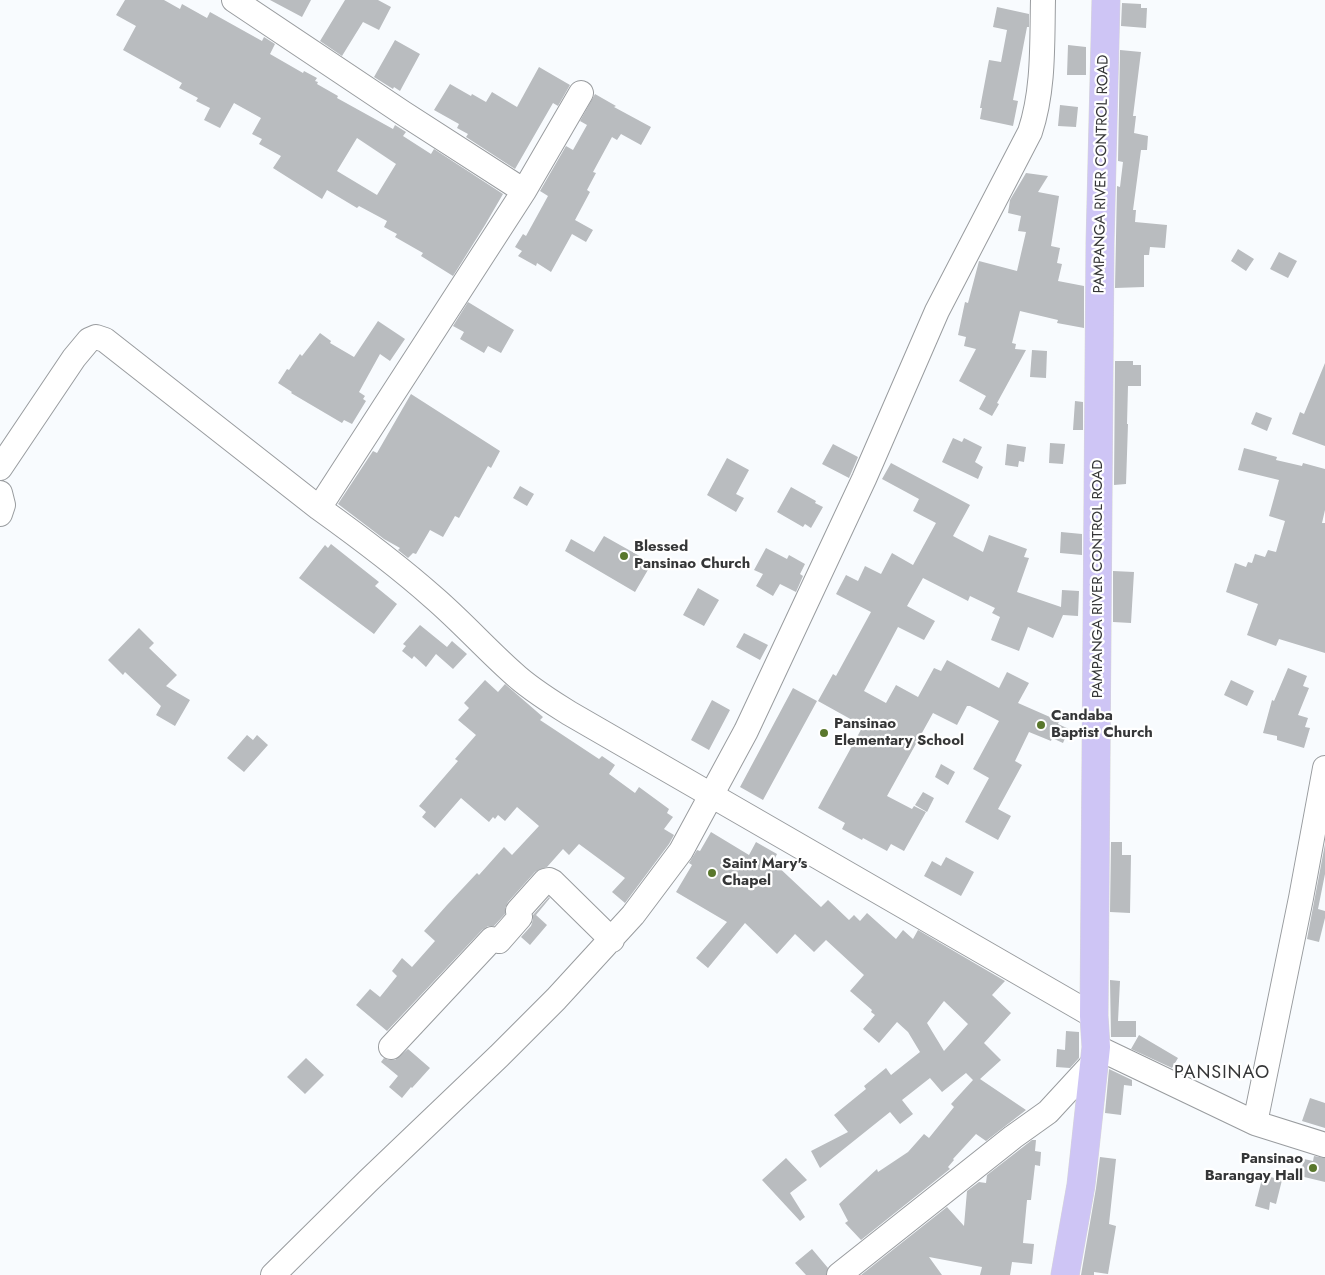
<!DOCTYPE html>
<html>
<head>
<meta charset="utf-8">
<style>
	body { margin:0 }
	canvas { display:block; background:#f8fbfe }
</style>
</head>
<body>
<canvas width="1325" height="1275"></canvas>
<script>
const context = document.querySelector('canvas').getContext('2d');
context.lineJoin = 'round';
function fillPath(path, color) { context.fillStyle = color; context.fill(path, 'evenodd'); }
function strokePath(path, color, width, dash) { context.strokeStyle = color; context.lineWidth = width; context.lineCap = dash ? 'butt' : 'round'; context.setLineDash(dash || []); context.stroke(path); }
function write(font, color, halo, rows, align = 'center') {
  context.font = font + ' Jost,sans-serif'; context.lineWidth = 4.5; context.setLineDash([]); context.textBaseline = 'middle'; context.strokeStyle = halo; context.fillStyle = color; for (const [text, x, y, turn = 0] of rows) {
    context.save(); context.translate(x, y); context.rotate((+turn || 0) * Math.PI / 180); context.textAlign = isNaN(turn) ? turn : align; if (halo) context.strokeText(text, 0, 0); context.fillText(text, 0, 0); context.restore();
  }
}
fillPath(new Path2D(`
	M125,0H164L180,9L182,4L207,18L210,12L262,41L264,37L275,44L270,54L303,73L304,71L317,78L315,81L318,82L317,84L338,96L337,98L393,129L395,125L406,132L403,136L431,154L434,149L503,194L485,225L453,276L421,256L423,253L395,237L397,234L384,227L387,221L359,206L357,208L327,190L322,199L273,168L281,156L259,144L262,139L252,134L261,118L234,103L220,128L204,120L210,108L196,101L198,98L179,88L182,83L123,50L136,26L116,15ZM357,138L396,164L377,195L337,171Z
	M270,0H311L302,17Z
	M345,0H378L391,7L379,30L363,22L342,56L320,41Z
	M1122,3L1141,4V8H1147L1146,28L1121,26Z
	M997,7L1029,14V27H1027L1013,100L1018,101L1013,126L980,119L982,108H980L989,60L1001,62L1007,30L993,27Z
	M395,40L420,54L400,91L394,87L393,89L374,77Z
	M1068,45L1086,47V75H1067Z
	M1120,50L1141,52L1133,116H1136L1134,133L1148,136L1147,150H1141L1133,210H1136L1135,222L1167,225L1165,248L1150,247L1149,255H1144V287L1115,288L1117,186L1120,187L1123,162L1118,161Z
	M539,67L570,85L558,106L553,103L515,169L466,137L468,134L457,128L459,124L434,110L450,84L471,96L472,94L486,102L492,92L517,107Z
	M595,94L616,106L614,107L651,127L641,145L621,134L617,140L612,137L593,172L596,173L587,190L590,192L575,220L593,230L586,242L572,234L551,272L537,263L536,266L518,256L522,251L515,247L523,234L526,236L548,196L540,191L566,146L573,150L587,125L580,121Z
	M1060,105L1078,107L1076,127L1058,126Z
	M1026,173L1048,176L1038,192L1059,196L1051,246L1060,248L1057,263L1062,264L1058,281L1084,286V328L1057,323L1058,320L1020,311L1012,343L1016,344L1015,349L1026,350L997,403L999,404L992,416L979,409L986,396L959,381L976,349L964,346L966,337L958,335L965,302L968,303L979,261L1017,271L1026,232L1018,231L1021,216L1008,213L1010,200Z
	M1238,249L1254,259L1246,271L1231,261Z
	M1279,252L1297,261L1288,278L1270,269Z
	M468,302L514,330L501,353L488,346L484,353L460,339L464,332L453,326Z
	M378,321L405,339L390,361L380,354L359,392L365,396L363,399L366,401L352,424L344,420L342,423L291,393L292,392L278,383L287,369L289,370L300,354L302,356L320,333L331,341L330,343L354,357Z
	M1032,350L1047,351L1046,378L1030,377Z
	M1115,361H1133V365H1141V386H1128L1127,424H1128L1126,484L1114,485Z
	M1325,363V446L1292,434L1300,412L1304,414Z
	M411,394L500,451L491,468L488,466L459,518L455,516L443,537L430,530L416,554L413,553L408,558L398,550L400,548L384,539L338,504L373,451L377,453Z
	M1075,401L1083,402V430H1073Z
	M1256,412L1272,418L1267,431L1251,424Z
	M953,438L962,442L964,438L982,447L975,462L983,467L978,479L942,462Z
	M1050,443L1065,444L1063,464L1049,463Z
	M833,444L858,457L849,478L822,464Z
	M1007,444L1026,447L1024,462L1019,461L1018,467L1005,465Z
	M1244,448L1277,457L1276,460L1302,466L1303,463L1325,469V510L1322,523H1325V653L1279,639L1276,646L1247,635L1258,604L1226,592L1235,563L1246,567L1248,562L1252,563L1255,554L1265,557L1268,550L1276,552L1285,521L1269,516L1279,480L1238,470Z
	M727,458L749,470L736,494L744,498L736,512L707,495Z
	M891,463L970,505L953,536L983,552L989,535L1027,549L1024,557L1029,558L1017,592L1061,607L1062,590L1079,591L1078,616L1063,615L1053,638L1028,627L1019,651L991,640L1000,617L992,613L995,608L970,596L968,601L923,578L907,606L935,621L924,640L898,627L864,691L886,703L896,685L918,697L934,668L941,671L947,660L999,688L1007,672L1029,683L1018,703L1059,721L1058,724L1069,729L1063,743L1052,738L1051,741L1029,732L1015,761L1022,765L998,809L1011,816L998,840L965,822L989,778L973,769L999,721L970,706H967L957,725L933,713L887,796L912,809L914,806L926,812L904,851L891,844L887,851L863,838L862,840L842,829L845,823L818,808L863,726L818,701L833,674L836,676L871,612L836,594L846,575L858,581L865,566L881,574L892,553L913,565L936,523L913,511L919,499L882,479Z
	M520,486L534,494L527,506L513,498Z
	M791,487L816,501L815,503L823,507L811,528L805,524L803,527L777,512Z
	M1061,532L1082,534V555L1060,553Z
	M604,536L652,563L635,592L565,551L571,539L594,552Z
	M331,544L379,582L375,586L397,604L374,634L299,578L325,545L328,548Z
	M766,548L787,559L789,555L805,564L800,574L803,576L796,592L780,584L773,596L756,586L763,574L754,570Z
	M1113,571L1134,572L1131,623L1113,622Z
	M698,588L719,600L704,626L683,615Z
	M420,625L447,647L452,641L467,654L453,669L436,654L426,667L414,656L412,659L402,651L406,646L403,644Z
	M139,628L154,643L149,648L177,675L166,686L190,700L175,726L156,715L161,706L125,672L123,675L108,660Z
	M744,633L768,645L760,660L736,647Z
	M1288,668L1307,676L1303,686L1309,688L1298,715L1308,718L1305,727L1310,728L1304,748L1277,740V736L1263,733L1272,700L1274,701Z
	M485,680L498,692L505,684L543,717L540,720L599,759L602,756L615,765L609,774L635,793L639,787L669,809L667,813L673,817L664,829L674,835L669,844L625,903L612,892L625,878L579,844L569,855L563,849L547,867L535,872L508,902L505,908V914L494,926H488L482,930L387,1031L356,1005L370,989L380,997L397,976L392,971L402,958L412,967L435,941L424,931L447,905L477,873L479,875L504,847L512,855L539,826L517,807L505,821L498,815L495,819L493,817L489,822L461,798L435,828L422,817L426,812L419,806L458,761L455,759L476,735L458,720L469,708L464,703Z
	M1231,680L1254,691L1247,706L1224,695Z
	M793,688L817,701L763,800L740,787Z
	M712,700L730,710L709,750L691,740Z
	M247,735L253,740L257,735L268,745L244,772L227,758Z
	M941,764L955,772L948,785L935,777Z
	M923,792L934,798L927,812L915,805Z
	M711,832L749,855L756,842L777,854L773,862L821,907L828,900L849,920L854,915L860,921L867,913L896,939L903,930L913,939L918,930L1005,981L992,995L1011,1013L984,1043L1001,1060L980,1079L1026,1110L986,1141L976,1134L953,1159L954,1160L948,1167L950,1169L861,1240L845,1223L848,1221L839,1204L877,1169L878,1172L908,1152L924,1134L929,1138L954,1107L951,1104L973,1080L966,1073L942,1092L930,1078L902,1100L913,1114L900,1124L890,1112L820,1168L811,1151L848,1132L834,1115L866,1089L864,1086L886,1068L891,1075L920,1052L908,1032L897,1022L879,1043L863,1029L875,1015L871,1012L872,1010L850,991L864,975L826,940L814,952L795,934L777,954L745,923L708,968L696,958L727,922L676,892L692,865L689,863L697,850L700,851ZM944,1001L968,1024L944,1051L927,1023Z
	M1111,842H1122V855H1131L1130,913L1110,912Z
	M1325,844V874L1318,909L1325,911V918L1319,942L1307,939Z
	M946,857L974,872L961,896L924,876L932,861L941,866Z
	M549,897L550,898L536,915L547,925L530,945L521,937L531,926L533,920V915Z
	M1110,980L1120,981L1118,1021H1136V1037H1111Z
	M1066,1031L1079,1032V1058L1070,1068L1056,1067L1057,1049L1065,1050Z
	M1139,1035L1178,1058L1172,1068L1131,1049Z
	M408,1049L430,1068L412,1088L411,1087L402,1098L389,1087L398,1076L381,1062L384,1058L388,1060H395Z
	M306,1058L324,1075L305,1094L287,1077Z
	M1109,1069L1132,1080V1086L1124,1085L1121,1115L1105,1113Z
	M1310,1098L1325,1103V1128L1302,1121Z
	M1032,1140H1036L1035,1151L1041,1152L1040,1166L1035,1165L1031,1200H1027L1023,1243L1034,1244L1032,1264L1012,1262L1010,1275H980L982,1267L929,1257L942,1275H861L947,1207L964,1226L967,1191L979,1182L986,1183L987,1175Z
	M1314,1156L1325,1158V1182L1300,1176L1304,1159L1313,1161Z
	M1100,1157L1116,1159L1109,1224L1116,1226L1108,1274L1094,1272V1275H1081L1096,1188Z
	M786,1158L807,1180L790,1193L805,1217L800,1221L762,1180Z
	M1263,1175L1282,1180L1276,1204L1270,1202L1269,1210L1255,1206Z
	M812,1249L828,1268L826,1275H806L795,1263Z`), '#b9bcbf');
const minor = new Path2D(`
	M234,0L403,113L524,191
	M581,93L524,191L319,508C358,536 397,565 433,597C461,621 486,649 513,673C530,689 550,701 569,713L1094,1016
	M0,468L74,358L89,340L96,337L105,340L319,508
	M0,493L3,505L0,514
	M391,1047L492,939L499,941L520,917L518,911L545,881L549,880L553,882L612,940
	M1096,1047L1255,1123L1325,1145
	M1255,1123L1301,898L1325,768
	M273,1275L368,1181L499,1056L556,999L633,915L681,851L746,731L864,479L937,311L1030,132C1044,90 1042,44 1043,0
	M839,1275L1013,1137L1048,1112L1094,1062`);
const major = new Path2D(`
	M1065,1275L1081,1185L1096,1047L1094,1016L1100,244L1106,0`);
strokePath(minor, '#999c9f', 26);
strokePath(major, '#d7d7d7', 29);
strokePath(minor, '#fff', 24);
strokePath(major, '#cec5f5', 28);
for (const [x, y, r, color] of [
	[624,556,5,"#59772c"],
	[1041,725,5,"#59772c"],
	[824,733,5,"#59772c"],
	[712,873,5,"#59772c"],
	[1313,1168,5,"#59772c"]
]) { const dot = new Path2D(); dot.arc(x, y, r, 0, 2 * Math.PI); context.fillStyle = color; context.fill(dot); strokePath(dot, '#fff', 2); }
write('15px', '#353637', '#fff', [
	["PAMPANGA RIVER CONTROL ROAD",1102,174,-89],
	["PAMPANGA RIVER CONTROL ROAD",1098,579,-90]
]);
write('bold 15px', '#353637', '#fff', [
	["Blessed",634,547],
	["Pansinao Church",634,564],
	["Candaba",1051,716],
	["Baptist Church",1051,733],
	["Pansinao",834,724],
	["Elementary School",834,741],
	["Saint Mary's",722,864],
	["Chapel",722,881],
	["Pansinao",1303,1159,"right"],
	["Barangay Hall",1303,1176,"right"]
], 'left');
context.letterSpacing = '1px';
write('18px', '#353637', '#fff', [
	["PANSINAO",1222,1074]
]);
context.letterSpacing = '0px';
</script>
</body>
</html>
